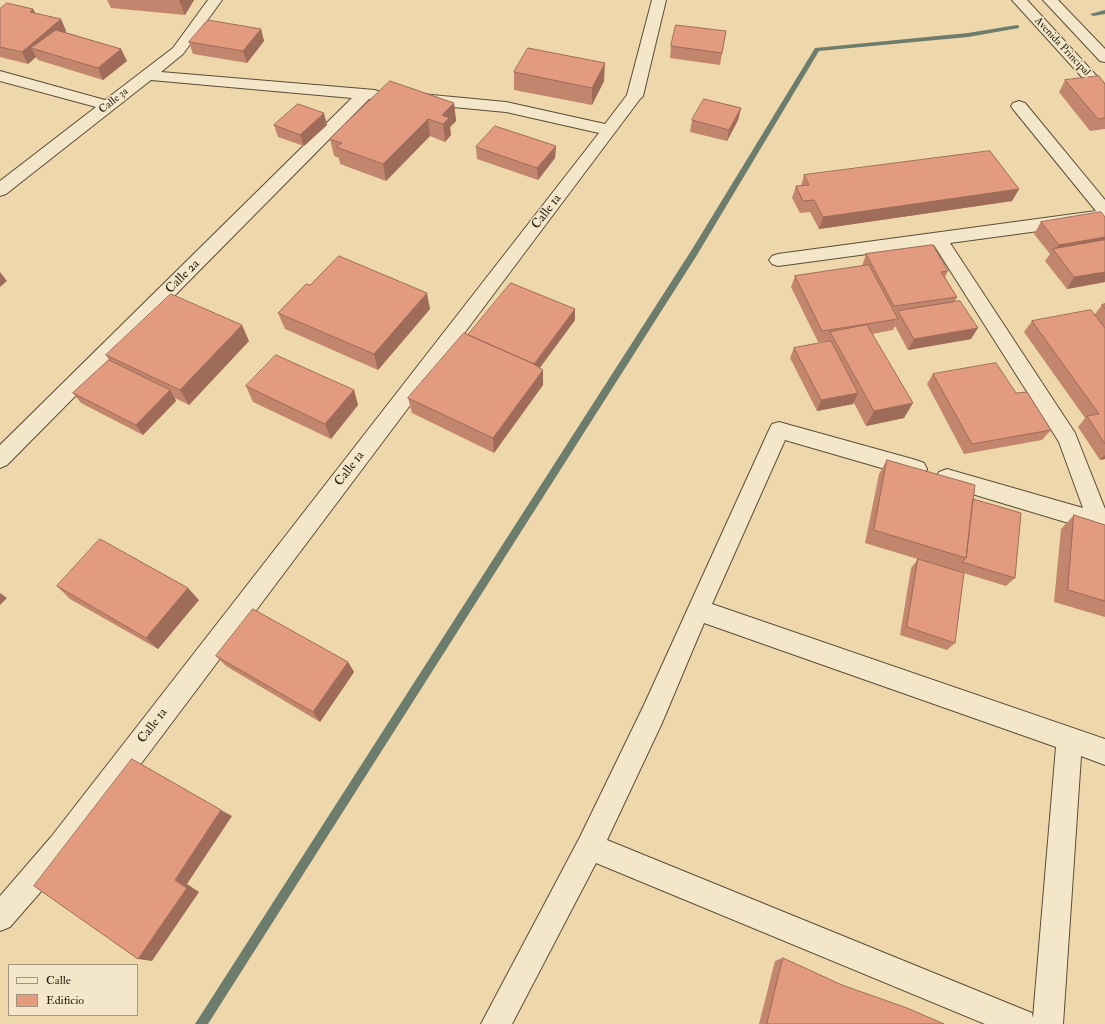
<!DOCTYPE html>
<html>
<head>
<meta charset="utf-8">
<style>
	body { margin:0 }
	#map { position:relative; width:1105px; height:1024px; overflow:hidden; background:#eed8ab; font-family:"IM FELL Double Pica",serif }
	canvas { display:block }
	.legend { position:absolute; left:8px; top:964px; width:130px; height:52px; box-sizing:border-box; background:#f4e6c8; border:1px solid #a29680; margin:0; padding:5px 7px; list-style:none; font-size:12px; color:#281f15 }
	.legend li { display:flex; align-items:center; gap:8px; height:20px }
	.legend b { width:20px; border:1px solid #a29680 }
</style>
</head>
<body>
<div id="map">
<canvas width="1105" height="1024"></canvas>
<ul class="legend">
<li><b style="height:5px;background:#f4e6c8"></b>Calle</li>
<li><b style="height:11px;background:#e29b7f"></b>Edificio</li>
</ul>
</div>
<script>
const context = document.querySelector('canvas').getContext('2d');
context.lineJoin = 'round';
function fillPath(path, color) { context.fillStyle = color; context.fill(path, 'evenodd'); }
function strokePath(path, color, width, dash) { context.strokeStyle = color; context.lineWidth = width; context.lineCap = dash ? 'butt' : 'round'; context.setLineDash(dash || []); context.stroke(path); }
function write(font, color, halo, rows, align = 'center') {
  context.font = font + ' "IM FELL Double Pica",serif'; context.lineWidth = 3; context.setLineDash([]); context.textBaseline = 'middle'; context.strokeStyle = halo; context.fillStyle = color; for (const [text, x, y, turn = 0] of rows) {
    context.save(); context.translate(x, y); context.rotate((+turn || 0) * Math.PI / 180); context.textAlign = isNaN(turn) ? turn : align; if (halo) context.strokeText(text, 0, 0); context.fillText(text, 0, 0); context.restore();
  }
}
fillPath(new Path2D(`
	M1105,10V14L1093,16L1090,14Z
	M1017,25L1019,26V28L968,37L819,51L697,255L208,1024H195L691,251L815,48L968,33Z`), '#6c7c6d');
const minor = new Path2D(`
	M208,0H222L183,54L161,72L375,90L380,92L383,95L380,98L369,99L7,465L0,468V445L352,98L151,80L6,194L0,196V181L96,107L0,81V71L105,100L173,48Z
	M652,0H666L643,96L640,99L71,857L10,927L0,931V896L51,837L599,133L506,112L421,104L416,102L413,99L416,96L421,94L506,102L605,124L627,95Z
	M1012,0H1027L1105,85V99L1100,97Z
	M1043,0H1058L1105,49V62L1100,61Z
	M1019,101L1025,103L1105,200V222L950,243L1075,433L1105,509V534L939,484L936,478L939,472L947,469L1083,508L1059,442L934,245L778,266L772,264L769,260L772,256L778,254L1096,211L1013,109L1011,106L1013,103Z
	M779,422L916,460L924,463L927,469L924,475L916,478L785,440L712,604L1105,739V765L1081,756L1063,1024H985L596,863L512,1024H481L580,837L644,705L769,430L772,424ZM704,623L1056,747L1033,1018L1032,1013L607,840L662,723Z`);
strokePath(minor, '#5a4d3a', 2);
fillPath(minor, '#f4e6c8');
fillPath(new Path2D(`
	M107,0H194L185,15L111,8Z
	M0,9H33L35,13L61,19L66,31L65,32L121,49L127,61L103,80L38,60L36,57L28,64L0,57Z
	M261,29L264,41L247,63L193,54L189,42Z
	M726,31L720,65L670,58L671,46Z
	M514,72L604,81L592,105L514,90Z
	M1065,80L1105,84V129L1090,131L1059,92Z
	M454,103L456,121L450,127L451,135L445,142L430,136L386,181L340,164L339,158L334,156L330,139Z
	M741,108L738,120L727,141L690,132L692,120Z
	M274,125H327L304,146L278,137Z
	M556,146L555,158L538,180L477,159L476,147Z
	M804,175L1019,189L1012,201L819,229L810,212L800,213L792,198L796,186H801Z
	M1105,217V282L1067,289L1045,261L1050,254L1034,234L1041,222Z
	M866,254L948,271L945,277L957,297L954,303L971,339L908,350L895,326L893,330L872,334L904,418L866,426L854,403L853,404L817,411L790,358L794,348L826,342L827,341L818,342L791,287L795,276L862,266Z
	M1105,304V459L1100,460L1078,427L1085,418L1024,332L1032,321L1095,314L1102,305Z
	M430,309L378,370L285,329L278,313Z
	M575,309V320L540,368L543,370V385L494,453L412,413L408,398Z
	M249,341L189,405L175,398L176,401L143,435L81,403L73,393L109,360L106,355Z
	M933,374L1016,393L1051,430L1042,440L964,454L927,384Z
	M246,386L354,390L358,405L331,439L253,402Z
	M887,460L1015,578L1006,586L865,543L879,474Z
	M1074,515L1105,525V617L1054,602L1061,529Z
	M918,559L955,643L947,650L900,635L911,568Z
	M57,586L199,600L158,649L70,599Z
	M216,656L348,662L354,672L320,722L226,666Z
	M783,958L842,985L944,1024H759L775,961Z`), '#c2856d');
fillPath(new Path2D(`
	M179,0H194L185,15Z
	M33,9L40,21L30,12Z
	M61,19L66,31L42,52L31,48L36,57L28,64L22,52Z
	M261,29L264,41L247,63L243,51Z
	M121,49L127,61L103,80L98,68Z
	M605,63L604,81L592,105V88Z
	M454,103L456,121L450,127L451,135L445,142L442,115Z
	M741,108L738,120L727,141L729,130Z
	M324,113L327,125L304,146L300,135Z
	M428,119L430,136L386,181L383,164Z
	M556,146L555,158L538,180L537,168Z
	M1019,189L1012,201L819,229L823,217Z
	M1105,237V247L1054,251L1059,245Z
	M0,272L7,281L0,287Z
	M1105,272V282L1067,289L1074,277Z
	M427,293L430,309L378,370L374,354Z
	M575,309V320L532,378V368Z
	M242,325L249,341L189,405L180,390Z
	M978,328L971,339L908,350L914,339Z
	M543,370V385L494,453L493,438Z
	M170,390L176,401L143,435L136,425Z
	M354,390L358,405L331,439L325,424Z
	M858,393L853,404L817,411L821,400Z
	M913,403L904,418L866,426L874,411Z
	M1105,455V459L1100,460Z
	M188,588L199,600L158,649L146,638Z
	M0,593L7,598L0,605Z
	M348,662L354,672L320,722L313,712Z
	M221,810L232,816L187,884L199,892L152,961L138,959L175,880Z`), '#9e6c59');
const building = new Path2D(`
	M7,3L33,9L30,12L61,19L22,52L0,47V9Z
	M208,20L261,29L243,51L189,42Z
	M676,25L726,31L722,53L671,46Z
	M56,30L121,49L98,68L31,48Z
	M528,48L605,63L592,88L514,72Z
	M1099,76L1105,84V118L1098,119L1065,80Z
	M390,81L454,103L442,115L449,118L443,124L428,119L383,164L336,147L342,143L330,139Z
	M704,99L741,108L729,130L692,120Z
	M298,104L324,113L300,135L274,125Z
	M495,126L556,146L537,168L476,147Z
	M990,151L1019,189L823,217L814,200L803,201L796,186L809,185L804,175Z
	M1101,212L1105,217V237L1059,245L1041,222Z
	M1105,240V272L1074,277L1053,249Z
	M933,245L948,271L941,272L957,297L894,306L866,254Z
	M339,256L427,293L374,354L278,313L306,284L310,285Z
	M869,265L898,319L822,331L795,276Z
	M511,283L575,309L534,364L468,335Z
	M171,294L242,325L180,390L106,355Z
	M960,301L978,328L914,339L898,311Z
	M1105,304V309L1102,305Z
	M1091,310L1105,328V444L1087,416L1099,414L1032,321Z
	M867,325L913,403L874,411L830,332Z
	M464,333L532,363L543,370L493,438L408,398Z
	M831,341L858,393L821,400L794,348Z
	M276,355L354,390L325,424L246,386Z
	M109,360L170,390L136,425L73,393Z
	M996,363L1016,393L1027,392L1051,430L972,444L933,374Z
	M887,460L975,485L966,558L874,530Z
	M973,499L1021,513L1015,578L962,562L966,558Z
	M1074,515L1105,525V601L1068,590Z
	M100,539L188,588L146,638L57,586Z
	M918,559L964,573L955,643L907,627Z
	M253,609L348,662L313,712L216,656Z
	M132,759L221,810L175,880L187,888L138,959L34,886Z
	M783,958L842,985L907,1008L944,1024H767Z`);
fillPath(building, '#e29b7f');
strokePath(building, '#9e6c59', 1);
write('11px', '#281f15', '#f4e6c8', [
	["Avenida Principal",1062,47,47],
	["Calle 3a",114,101,-39]
]);
write('13px', '#281f15', '#f4e6c8', [
	["Calle 1a",547,212,-53],
	["Calle 2a",183,277,-45],
	["Calle 1a",350,469,-53],
	["Calle 1a",153,726,-53]
]);
</script>
</body>
</html>
